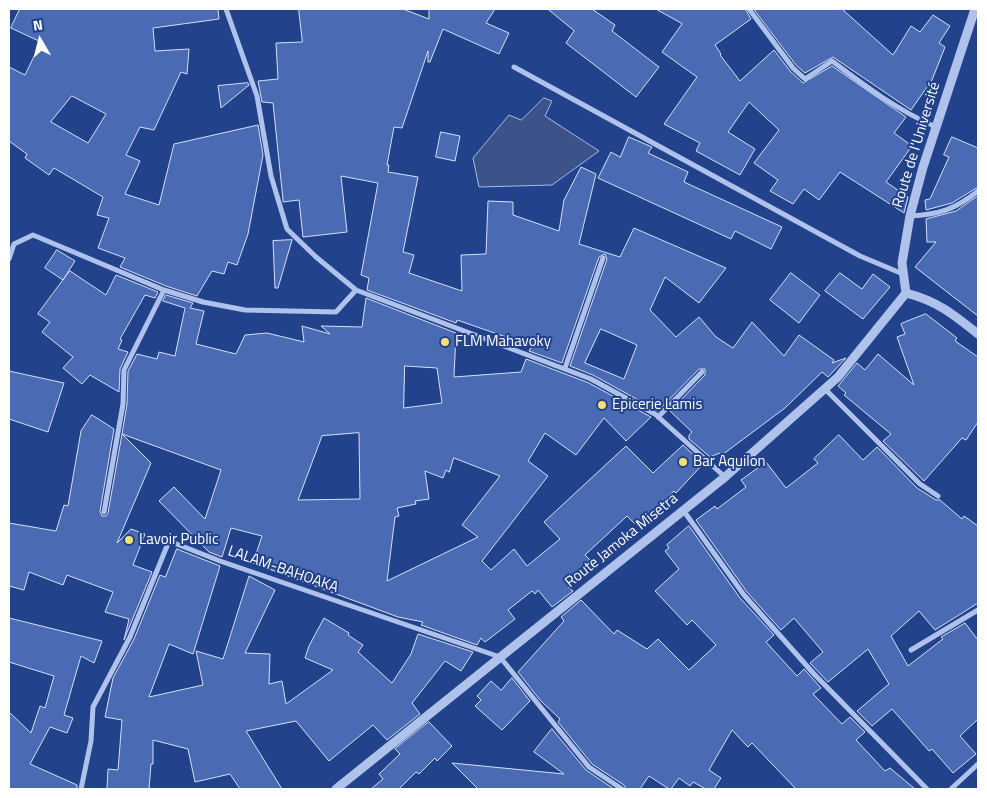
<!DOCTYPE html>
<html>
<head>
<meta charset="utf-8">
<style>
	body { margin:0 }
	#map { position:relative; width:987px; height:798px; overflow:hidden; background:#22428b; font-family:"Titillium Web",sans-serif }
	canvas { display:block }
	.frame { position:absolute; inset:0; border:10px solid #fff; pointer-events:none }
	.north { position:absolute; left:15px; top:15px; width:50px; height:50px; -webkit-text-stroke:4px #22428b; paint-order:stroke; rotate:352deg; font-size:14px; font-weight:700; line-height:20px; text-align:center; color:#fff }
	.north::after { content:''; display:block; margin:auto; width:18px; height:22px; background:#fff; clip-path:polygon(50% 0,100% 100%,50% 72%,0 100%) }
</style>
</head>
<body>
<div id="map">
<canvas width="987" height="798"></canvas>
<div class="frame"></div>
<div class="north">N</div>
</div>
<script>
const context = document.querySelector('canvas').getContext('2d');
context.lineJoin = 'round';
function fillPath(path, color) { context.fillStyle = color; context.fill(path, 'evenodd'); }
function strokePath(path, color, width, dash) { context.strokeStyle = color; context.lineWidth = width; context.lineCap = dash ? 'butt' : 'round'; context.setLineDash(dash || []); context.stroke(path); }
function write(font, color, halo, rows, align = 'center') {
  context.font = font + ' "Titillium Web",sans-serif'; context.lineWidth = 4; context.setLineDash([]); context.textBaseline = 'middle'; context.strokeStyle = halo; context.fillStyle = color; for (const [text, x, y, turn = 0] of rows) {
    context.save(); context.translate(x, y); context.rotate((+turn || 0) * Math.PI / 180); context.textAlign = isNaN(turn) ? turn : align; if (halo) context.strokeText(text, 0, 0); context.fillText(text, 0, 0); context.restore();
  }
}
const water = new Path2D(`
	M544,98L552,101L545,116L599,151L552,185L479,187L473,158L509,115L521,120Z`);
fillPath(water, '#3b5389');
strokePath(water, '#a3bbec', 1);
const building = new Path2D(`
	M20,9H218L219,19L153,28L155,51L189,49L187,74L181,72L154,130L140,127L126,155L140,161L125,194L159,205L174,144L258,125L263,155L248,234L237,265L228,262L224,274L212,271L197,296L166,286L120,267L125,258L98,248L109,218L97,215L103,197L54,168L49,175L25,158L27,154L9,141V67L25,75L41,42L11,28ZM72,96L106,114L88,143L51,122Z
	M299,9H403L429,19V9H495L486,23L509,33L499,54L443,29L430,62H428V51L402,128L394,127L387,165H389L388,172L418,177L403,252L414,255L409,273L462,291L461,255L486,254L488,201L513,202V215L559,231L564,200L581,167L596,174L579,244L620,257L634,228L726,268L699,303L665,277L650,310L676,337L699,317L716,337L733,348L752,322L784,356L799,335L834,360L832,363L846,358L828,377L822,372L785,408L722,455L720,453L710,457L689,439V435L692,432L670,411L705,375V369H699L658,411L593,375L570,366L607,259L605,254L599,257L562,363L529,351L532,346L457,320L456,323L367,290L369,278L361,275L378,183L341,176L347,232L303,237L299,200L283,202V200L273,103L262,102L258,81L278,79L276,43L302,42ZM601,329L637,345L624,379L585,363Z
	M548,9H592L615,25L612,31L659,67L636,97L566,43L574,31Z
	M656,9H745L751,19L715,45L721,54L720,55L740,81L774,50L790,71L803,83L832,66L906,117L894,133L912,146L886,182L908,197L904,213L840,172L819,200L804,189L793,204L770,191L778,180L754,163L779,130L749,102L728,132L755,149L740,175L696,151L700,143L664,124L697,77L662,52L682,24Z
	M754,9H842L893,55L911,26L920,32L933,15L950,26L939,43L945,47L932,80L911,110L833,57L805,73L796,65Z
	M248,83L249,85L221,108L218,86Z
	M441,132L460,136L455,161L436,157Z
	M629,137L652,147L648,153L688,172L684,182L782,227L771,249L735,231L731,239L598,178L611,152L620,157Z
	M952,137L978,148V187L952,203L926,210L925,200L930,199L949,157L944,155Z
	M978,196V316L915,267L936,242H927L926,219L956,211Z
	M292,240L278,288H275L273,241Z
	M57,250L75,261L63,280L45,268Z
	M70,271L106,295L116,275L158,292L155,298L145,295L120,339L122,340L118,349L128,352L120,369L119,392L90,375L82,384L63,368L73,357L42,332L50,322L38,314Z
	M791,273L820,295L799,323L770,300Z
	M840,273L862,289L873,274L890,287L863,319L825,291Z
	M166,295L193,303L190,308L204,311L196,344L236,354L245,335L267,333L304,342L302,326L330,334L321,326L362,327L366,298L456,333L454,377L521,372L526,359L589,383L651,417L626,441L604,418L576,455L545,433L528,461L548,476L482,561L491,570L514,549L527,566L560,539L544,522L626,446L653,473L683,445L703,464L676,493L674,491L644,518L635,524L627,516L585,555L594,564L568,587L573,591L552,607L538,590L535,594L532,591L508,610L515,619L485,642L481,638L477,645L421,625L423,622L398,617L253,563L262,536L231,528L222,557L209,552L159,501L174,487L205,519L221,470L122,434L127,404L128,371L137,354L157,359L159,352L175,356L185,308L163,301ZM405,366L437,368L442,403L404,408ZM359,433L360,499L298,500L322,436ZM454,458L500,476L462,525L478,537L387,581L395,517L399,516L397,508L416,504L415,501L429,499L425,471L443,478L446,470L449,472Z
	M926,314L957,338L955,341L978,357V422L966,440L962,438L924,481L883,441L891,434L844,395L846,393L838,386L857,363L865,370L878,354L914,385L897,337L905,334L901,324Z
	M9,371L64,383L48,432L9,419Z
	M92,415L114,429L100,511L102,516H106L108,513L122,434L151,463L117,543L131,529L145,534L133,565L152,572L124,640L129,619L105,612L113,592L67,575L63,585L29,572L24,590L9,586V523L56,531L64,505L68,506L81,431Z
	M839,435L863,460L877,447L917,488L936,500H940L962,519L964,516L978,526V603L935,630L919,611L891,636L908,666L943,639L941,637L965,623L978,640V719L960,736L976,754L953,773L932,749L929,751L892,709L872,726L857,711L889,684L868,649L828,682L810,663L823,652L794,618L781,630L747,592L696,520L715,506L717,509L746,487L741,480L766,462L786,488L818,463L814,459Z
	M689,526L740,598L774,635L766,642L797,676L804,669L821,688L813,694L842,724L850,717L865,732L856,740L885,771L890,768L915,789H796L752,743L748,747L732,730L709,770L721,778L714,789H706L693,782L690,786L679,778L671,789H669L649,776L640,789H626L624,785L592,764L558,722L560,719L540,700L518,672L564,621L561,617L581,600L614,634L617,630L647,649L658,639L689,670L716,645L692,620L687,625L655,591L679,569L665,551L669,548L667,545Z
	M177,549L220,566L193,654L169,644L149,697L203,685L196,651L223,659L249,576L275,590L245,653L270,654L269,684L282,681L286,704L333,670L305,658L309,646L324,618L349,633L348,635L363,645L358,652L392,683L411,654L418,634L473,652L461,671L445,661L412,703L420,714L387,740L373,725L329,761L296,721L246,731L282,789H240L230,774L195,782L188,749L153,740V764H151L149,789H107L108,769L118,770L122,720L105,717L113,678L134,639L160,575L165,577Z
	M9,618L102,641L94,663L81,656L64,715L73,718L67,733L50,727L30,764L77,785V789H9V712L31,733L40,706L45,708L54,676L9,662Z
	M512,678L530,701L502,730L475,706L481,700L477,696L491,681L501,690Z
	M429,722L452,746L437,761L435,758L419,774L416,772L399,789H371L383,779L379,774L400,754L395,749Z
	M552,729L586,770L614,789H478L452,763L564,774L534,752Z`);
fillPath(building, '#4a6bb3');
strokePath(building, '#d4e0f8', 1);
strokePath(new Path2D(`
	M226,9L257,96L271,176L287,229L316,257L356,290L591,379L655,414L725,477
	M749,9L793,68L805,79L832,61C865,86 897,110 936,127
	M514,67L860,256L903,274
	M910,216C938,215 956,209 978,191
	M9,259L14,244L33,235L164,290L203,302L245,310L336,312L356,290
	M565,368L603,258
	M824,388L920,484L938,496
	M658,417L702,372
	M683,510L744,595L814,674L927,789
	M104,512L123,404L124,370L164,290
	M911,650L978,610
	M81,789L91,741L93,707L130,637L169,541L220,561L500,657L589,767L622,789
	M951,789L978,764`), '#afc2eb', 5);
strokePath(new Path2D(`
	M906,293L902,263L910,216L923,167L975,9
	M906,293C937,301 953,314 978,334
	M336,789L725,477L838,377L906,293`), '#afc2eb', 9);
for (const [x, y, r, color] of [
	[445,342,5,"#f7e271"],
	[602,405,5,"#f7e271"],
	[683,462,5,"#f7e271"],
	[129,540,5,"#f7e271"]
]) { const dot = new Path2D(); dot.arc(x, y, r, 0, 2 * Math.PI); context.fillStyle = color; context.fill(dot); strokePath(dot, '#22428b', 2); }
write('15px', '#fff', '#22428b', [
	["Route de l'Université",917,145,-73],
	["Route Jamoka Misetra",622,541,-39],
	["LALAM-BAHOAKA",283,570,19]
]);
write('15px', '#fff', '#22428b', [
	["FLM Mahavoky",455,342],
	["Epicerie Lamis",612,405],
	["Bar Aquilon",693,462],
	["Lavoir Public",139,540]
], 'left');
</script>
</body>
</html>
